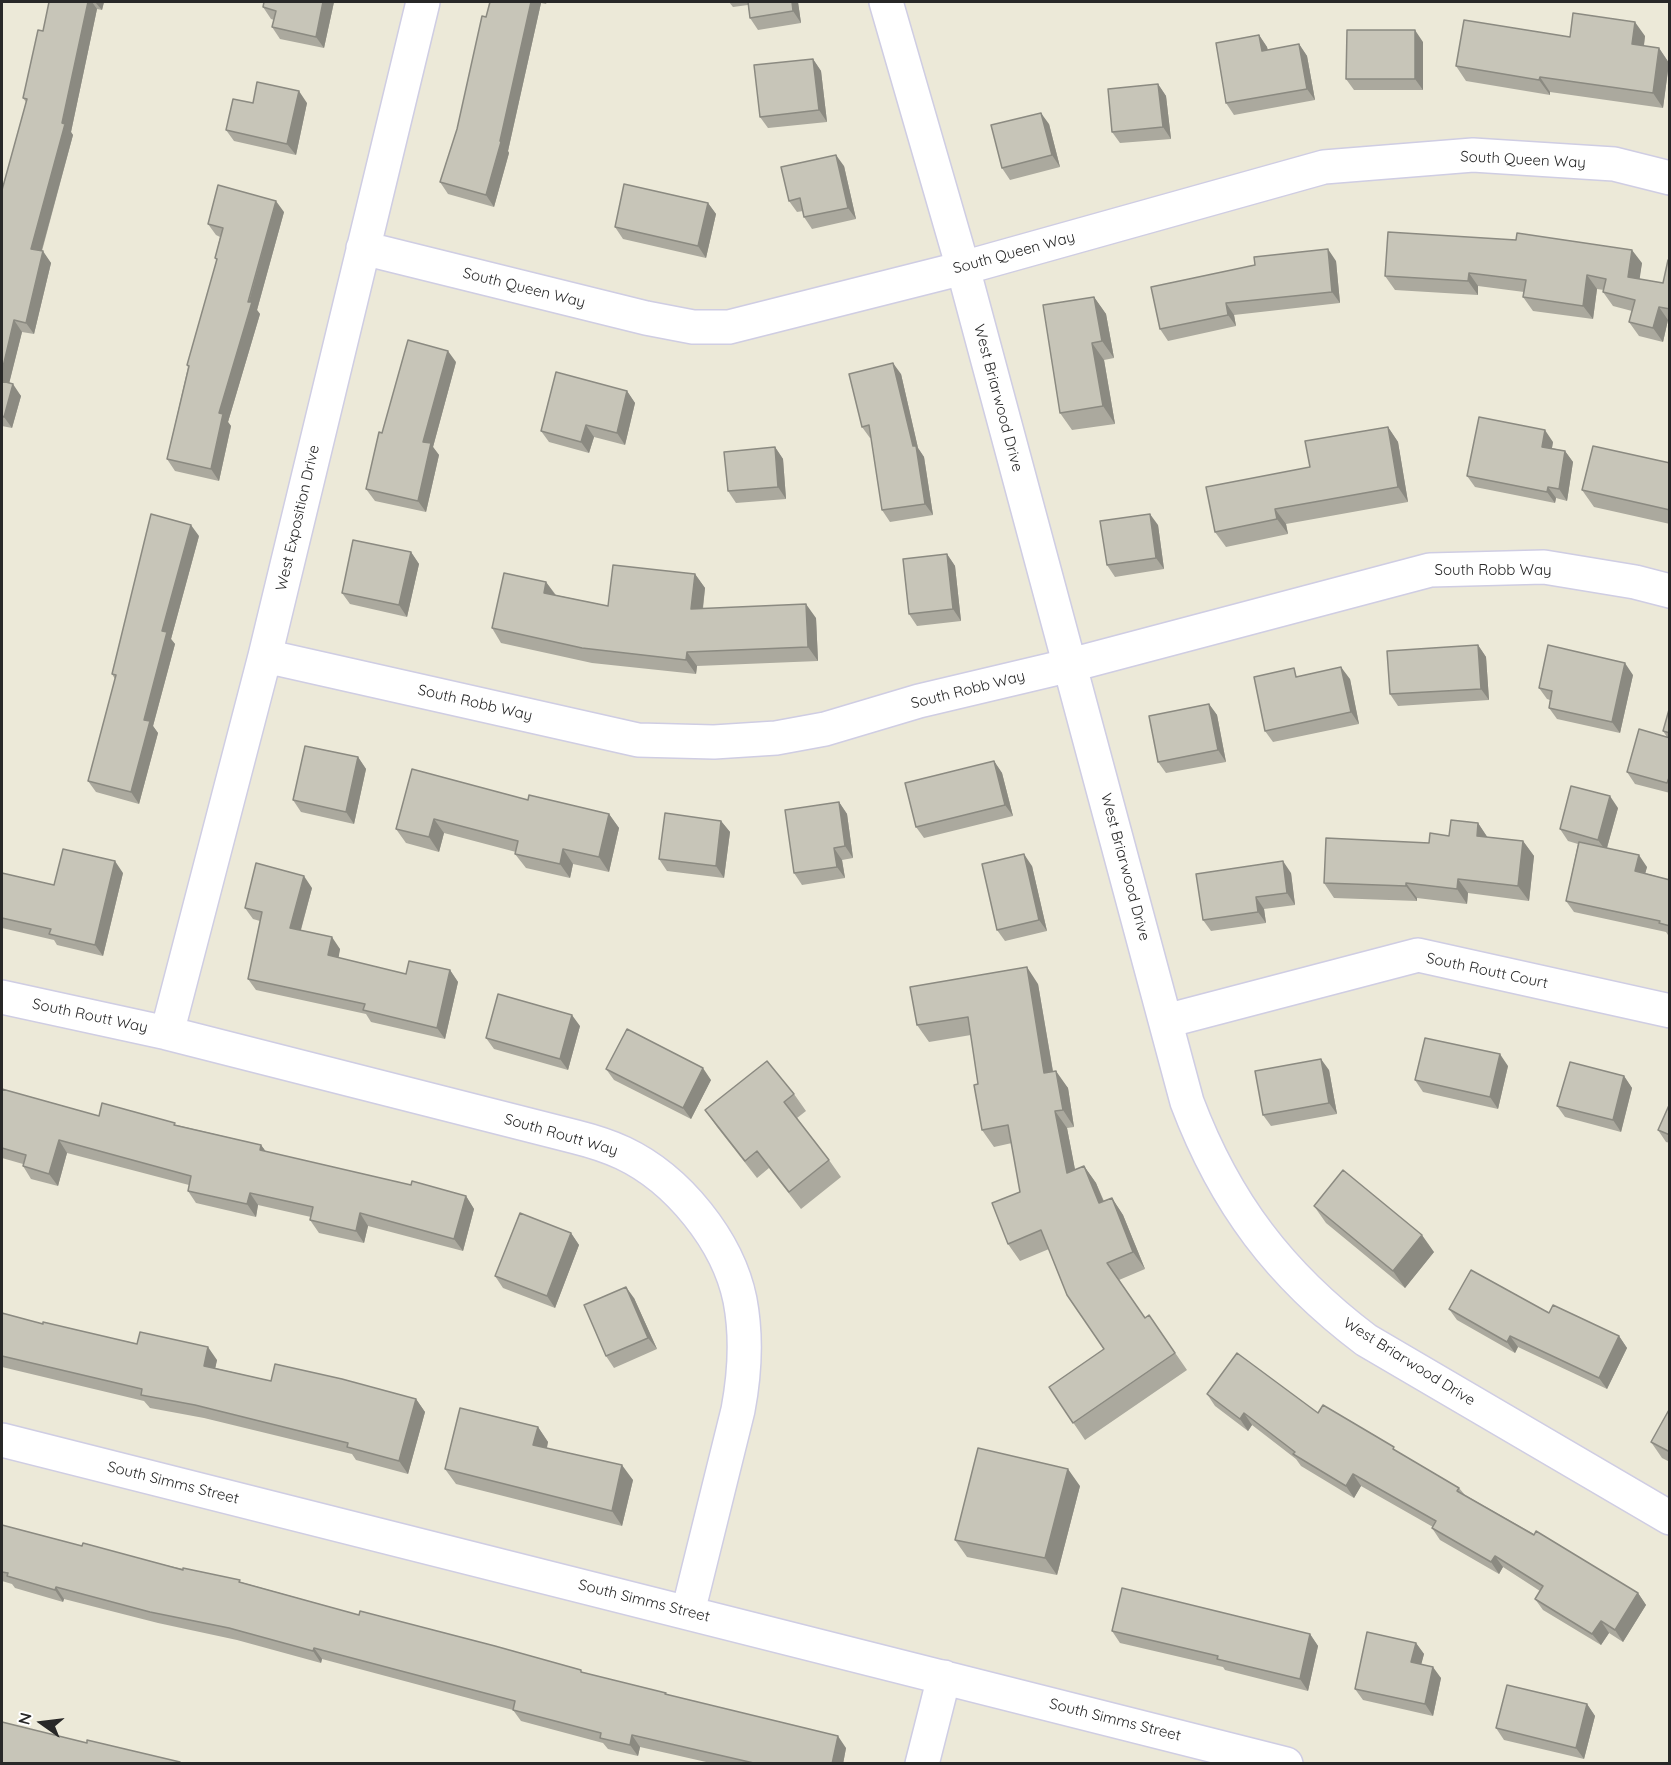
<!DOCTYPE html>
<html>
<head>
<meta charset="utf-8">
<style>
	body { margin:0 }
	#map { position:relative; width:1671px; height:1765px; overflow:hidden; background:#ece9d8; font-family:Quicksand,sans-serif }
	canvas { display:block }
	.frame { position:absolute; inset:0; border:3px solid #282828; pointer-events:none }
	.north { position:absolute; left:12px; top:1693px; width:60px; height:60px; -webkit-text-stroke:4px #fff; paint-order:stroke; rotate:284deg; font-size:16px; font-weight:700; line-height:24px; text-align:center; color:#282828 }
	.north::after { content:''; display:block; margin:auto; width:21px; height:27px; background:#282828; clip-path:polygon(50% 0,100% 100%,50% 72%,0 100%) }
</style>
</head>
<body>
<div id="map">
<canvas width="1671" height="1765"></canvas>
<div class="frame"></div>
<div class="north">N</div>
</div>
<script>
const context = document.querySelector('canvas').getContext('2d');
context.lineJoin = 'round';
function strokePath(path, color, width, dash) { context.strokeStyle = color; context.lineWidth = width; context.lineCap = dash ? 'butt' : 'round'; context.setLineDash(dash || []); context.stroke(path); }
function fillPath(path, color) { context.fillStyle = color; context.fill(path, 'evenodd'); }
function write(font, color, halo, rows, align = 'center') {
  context.font = font + ' Quicksand,sans-serif'; context.lineWidth = 5; context.setLineDash([]); context.textBaseline = 'middle'; context.strokeStyle = halo; context.fillStyle = color; for (const [text, x, y, turn = 0] of rows) {
    context.save(); context.translate(x, y); context.rotate((+turn || 0) * Math.PI / 180); context.textAlign = isNaN(turn) ? turn : align; if (halo) context.strokeText(text, 0, 0); context.fillText(text, 0, 0); context.restore();
  }
}
const minor = new Path2D(`
	M886,2L963,268L1187,1102C1225,1203 1280,1275 1366,1340L1670,1518
	M363,248L646,318L693,327H729L963,268L1324,167L1473,155L1614,164L1670,178
	M265,656L638,740L714,742L776,738L825,729L919,701L1071,665L1430,570L1544,567L1635,582L1670,591
	M2,997L167,1033L576,1137C592,1141 608,1146 623,1153C678,1179 728,1241 740,1300C747,1337 745,1373 738,1410L688,1612
	M1166,1021L1418,955L1670,1011
	M167,1033L265,656L423,2
	M2,1440L1286,1764
	M922,1764L944,1677`);
strokePath(minor, '#cfcde3', 36);
strokePath(minor, '#fff', 33);
fillPath(new Path2D(`
	M49,2H104L102,10L97,9L71,132L73,135L42,251L51,263L34,334L22,332L9,383L21,396L12,428L2,426V190L26,102L23,98L43,31Z
	M264,2H334L324,48L280,39L272,27L274,20L271,19L263,7Z
	M490,2H547L546,4L541,3L508,151L509,153L494,207L448,194L440,182L457,129Z
	M729,2H798L801,23L758,30L750,18L748,5L733,7Z
	M1259,35L1267,47L1268,50L1299,44L1307,56L1315,100L1234,115L1226,103Z
	M1645,36L1644,46L1659,48L1669,63L1663,108L1550,92V95L1466,81L1456,66L1570,37Z
	M1423,42V90H1354L1346,79Z
	M813,59L821,71L827,122L768,128L760,117Z
	M1158,84L1166,96L1171,139L1120,143L1112,132Z
	M253,103H307L296,155L234,141L226,130Z
	M1049,124L1060,167L1010,180L1002,168Z
	M844,166L856,219L812,229L804,217L803,211L797,212L789,201Z
	M708,203L716,214L706,258L623,239L615,227Z
	M284,212L257,310L260,314L228,422L231,426L219,481L175,471L167,459L188,367L187,365L217,261L215,258L220,237L216,235L208,224Z
	M1670,260V321L1668,320L1663,342L1639,336L1629,322L1632,311L1613,306L1603,292L1604,290L1597,289L1593,319L1533,311L1523,297L1524,292L1478,286V295L1395,290L1385,276L1642,263L1639,279L1663,283Z
	M1336,261L1340,303L1234,315L1236,326L1168,341L1160,329L1151,287Z
	M1094,297L1106,314L1114,358L1104,360L1115,424L1072,430L1060,413Z
	M456,362L433,447L439,455L426,512L375,501L366,489L382,433Z
	M901,374L918,448L924,457L933,515L890,522L882,510L871,438H870L862,427Z
	M627,391L635,403L625,445L594,437L589,453L549,442L541,431Z
	M1388,427L1398,442L1408,502L1286,524L1288,534L1226,547L1215,532L1310,467Z
	M1553,442L1552,448L1565,451L1573,462L1567,501L1556,498L1555,503L1475,487L1467,476Z
	M775,447L783,459L786,499L736,503L728,491Z
	M1670,463V524L1594,507L1582,490Z
	M1158,525L1164,569L1115,577L1107,565Z
	M199,536L171,639L175,644L153,726L158,733L139,804L96,792L88,781L115,679L112,674Z
	M411,552L419,564L407,617L350,604L342,593Z
	M947,554L955,566L961,621L917,626L909,614Z
	M695,574L705,588L703,609L816,618L818,661L697,666L696,674L592,663L501,643L492,628L546,582L556,595L608,606Z
	M1478,645L1486,657L1489,700L1398,706L1390,694Z
	M1633,675L1620,733L1557,719L1549,708L1550,700L1547,699L1539,688Z
	M1299,676L1350,679L1359,724L1273,742L1265,731Z
	M1209,704L1217,715L1226,762L1166,773L1158,762Z
	M1670,706V793L1635,784L1627,772L1667,737L1663,731Z
	M358,757L366,769L354,824L301,812L293,800Z
	M994,761L1002,773L1013,816L924,838L916,827Z
	M412,769L528,800L609,814L619,828L609,872L573,864L570,878L526,868L515,854L516,852L444,833L439,852L406,843L396,829Z
	M839,802L847,814L853,858L842,860L845,878L802,885L794,873Z
	M1618,808L1607,848L1647,867L1645,873L1670,880V935H1668L1666,932L1574,912L1566,901L1578,844L1568,841L1560,829Z
	M721,821L730,832L724,878L667,871L659,859Z
	M1478,823L1487,837L1523,841L1534,856L1529,901L1468,893L1467,904L1417,898V901L1334,898L1324,883L1449,836Z
	M1032,866L1047,931L1005,941L997,930Z
	M2,873L54,885L123,873L103,956L57,945L54,940L2,928Z
	M1291,873L1295,905L1264,909L1266,923L1211,931L1203,920Z
	M312,888L301,930L340,949L338,958L406,974L450,970L458,982L445,1039L371,1022L366,1014L256,990L248,979L260,921L253,919L245,908Z
	M1038,984L1053,1071L1068,1088L1074,1127L1067,1128L1075,1170L1084,1166L1096,1183L1104,1201L1112,1198L1123,1215L1145,1269L1119,1280L1145,1318L1149,1315L1187,1370L1085,1440L1049,1387L1104,1349L1049,1249L1020,1261L1008,1244L1020,1192L1012,1143L994,1147L982,1130L978,1084L971,1035L929,1042L917,1025Z
	M580,1026L568,1070L494,1049L486,1038Z
	M1508,1066L1498,1109L1423,1092L1415,1080Z
	M606,1069L711,1080L691,1119L614,1080Z
	M1329,1070L1337,1114L1271,1126L1263,1115Z
	M1624,1076L1632,1088L1621,1132L1565,1117L1557,1106Z
	M2,1089L99,1116L177,1125L261,1145L266,1152L411,1185L466,1196L474,1209L463,1251L368,1226L364,1243L319,1233L310,1220L311,1217L258,1205L256,1217L196,1203L188,1191L189,1185L67,1153L58,1186L31,1179L23,1166V1164L2,1158Z
	M794,1094L806,1111L797,1118L829,1160L841,1177L801,1209L769,1168L757,1178L717,1127L705,1110Z
	M1670,1103V1143L1666,1142L1658,1130Z
	M1314,1206L1434,1252L1405,1288L1326,1223Z
	M571,1233L579,1245L555,1308L503,1288L495,1276Z
	M634,1298L657,1349L614,1368L606,1356Z
	M1449,1309L1549,1313L1619,1336L1627,1348L1607,1389L1518,1347L1515,1353L1457,1320Z
	M2,1313L43,1324L217,1360L215,1368L271,1381L416,1399L425,1412L408,1474L356,1460L352,1454L204,1418L150,1408L144,1401L2,1367Z
	M1207,1394L1318,1413L1396,1451L1459,1488L1465,1495L1638,1593L1646,1605L1623,1642L1609,1633L1601,1645L1543,1610L1535,1599L1540,1591L1503,1567L1499,1574L1440,1540L1432,1528L1433,1527L1361,1486L1354,1498L1301,1466L1296,1459L1252,1425L1248,1431L1215,1406Z
	M1670,1408V1462L1662,1458L1651,1442Z
	M538,1427L548,1442L547,1448L633,1480L622,1526L456,1484L445,1469Z
	M1080,1486L1057,1575L967,1557L955,1540Z
	M2,1525L82,1546L241,1582L359,1615L667,1695L846,1748L843,1764H715L640,1747L638,1756L608,1749L603,1743L521,1721L513,1710L322,1659L321,1663L237,1640L158,1623L64,1599L63,1602L15,1588L12,1584L2,1581Z
	M1112,1631L1310,1634L1318,1646L1308,1691L1225,1670L1223,1667L1120,1643Z
	M1416,1643L1424,1654L1421,1664L1441,1678L1433,1716L1363,1700L1355,1689Z
	M1587,1704L1595,1716L1584,1759L1504,1740L1496,1728Z`), '#aba99e');
fillPath(new Path2D(`
	M88,2H92L97,9L71,132L73,135L39,260L31,249L62,123Z
	M95,2H104L102,10Z
	M323,2H334L324,48L316,37Z
	M531,2H540L541,3L508,151L509,153L494,207L486,195L500,141Z
	M792,2H798L801,23L793,11Z
	M1635,22L1645,36L1642,59L1632,44Z
	M1415,30L1423,42V90L1415,79Z
	M1259,35L1267,47L1270,62L1262,51Z
	M1299,44L1307,56L1315,100L1307,89Z
	M1659,48L1669,63L1663,108L1653,93Z
	M813,59L821,71L827,122L819,110Z
	M1540,77L1550,92V95L1539,80Z
	M1158,84L1166,96L1171,139L1163,127Z
	M299,91L307,103L296,155L287,144Z
	M1041,113L1049,124L1060,167L1052,155Z
	M836,155L844,166L856,219L848,208Z
	M276,201L284,212L257,310L260,314L228,422L231,426L219,481L211,469L219,413Z
	M708,203L716,214L706,258L698,246Z
	M1328,249L1336,261L1340,303L1332,292Z
	M1632,250L1642,263L1638,290L1628,277Z
	M43,251L51,263L34,334L26,323Z
	M1469,273L1478,286V295L1468,281Z
	M1587,275L1597,289L1593,319L1583,306Z
	M1094,297L1106,314L1114,358L1102,341Z
	M1226,303L1234,315L1236,326L1228,315Z
	M1659,307L1668,320L1663,342L1653,328Z
	M14,320L22,332L7,392L2,384V371Z
	M1092,343L1104,360L1115,424L1103,406Z
	M448,351L456,362L433,447L439,455L426,512L418,501L423,442Z
	M893,363L901,374L918,448L924,457L933,515L925,504L913,446Z
	M13,384L21,396L12,428L4,417Z
	M627,391L635,403L625,445L617,433Z
	M586,425L594,437L589,453L581,442Z
	M1388,427L1398,442L1408,502L1398,487Z
	M1545,430L1553,442L1550,458L1542,447Z
	M775,447L783,459L786,499L778,487Z
	M1565,451L1573,462L1567,501L1559,489Z
	M1548,487L1556,498L1555,503L1547,492Z
	M1275,509L1286,524L1288,534L1277,519Z
	M1150,514L1158,525L1164,569L1156,558Z
	M191,525L199,536L171,639L175,644L153,726L158,733L139,804L131,792L144,720L162,631Z
	M411,552L419,564L407,617L399,605Z
	M947,554L955,566L961,621L953,609Z
	M695,574L705,588L701,623L691,609Z
	M546,582L556,596L544,593Z
	M806,604L816,618L818,661L808,647Z
	M1478,645L1486,657L1489,700L1481,689Z
	M687,652L697,666L696,674L686,660Z
	M1625,663L1633,675L1620,733L1612,722Z
	M1341,667L1350,679L1359,724L1351,712Z
	M1209,704L1217,715L1226,762L1218,750Z
	M358,757L366,769L354,824L346,812Z
	M994,761L1002,773L1013,816L1005,805Z
	M1610,796L1618,808L1606,851L1598,840Z
	M839,802L847,814L853,858L845,846Z
	M609,814L619,828L609,872L599,857Z
	M434,819L444,833L439,852L429,837Z
	M721,821L730,832L724,878L716,866Z
	M1478,823L1488,838L1477,836Z
	M1523,841L1534,856L1529,901L1518,886Z
	M834,848L842,860L845,878L837,867Z
	M563,849L573,864L570,878L560,864Z
	M1024,854L1032,866L1047,931L1039,920Z
	M1639,855L1647,867L1643,882L1635,871Z
	M115,861L123,873L103,956L95,945Z
	M1283,861L1291,873L1295,905L1287,893Z
	M304,876L312,888L298,940L290,928Z
	M1458,879L1468,893L1467,904L1457,889Z
	M1406,883L1417,898V901L1406,886Z
	M1256,897L1264,909L1266,923L1258,912Z
	M332,937L340,949L337,967L328,955Z
	M1027,967L1038,984L1056,1090L1044,1073Z
	M450,970L458,982L445,1039L437,1028Z
	M572,1015L580,1026L568,1070L560,1059Z
	M1500,1054L1508,1066L1498,1109L1490,1097Z
	M1321,1059L1329,1070L1337,1114L1329,1103Z
	M703,1068L711,1080L691,1119L683,1108Z
	M1056,1071L1068,1088L1074,1127L1063,1110Z
	M1624,1076L1632,1088L1621,1132L1613,1120Z
	M1055,1111L1067,1128L1079,1190L1067,1173Z
	M59,1140L67,1153L58,1186L49,1174Z
	M261,1145L270,1157L260,1150Z
	M1084,1166L1096,1183L1111,1220L1099,1203Z
	M250,1193L258,1205L256,1217L247,1204Z
	M466,1196L474,1209L463,1251L454,1239Z
	M1112,1198L1123,1215L1145,1269L1133,1252Z
	M360,1213L368,1226L364,1243L356,1231Z
	M571,1233L579,1245L555,1308L547,1296Z
	M1422,1235L1434,1252L1405,1288L1393,1271Z
	M626,1287L634,1298L657,1349L648,1338Z
	M1510,1336L1518,1347L1515,1353L1507,1342Z
	M1619,1336L1627,1348L1607,1389L1599,1378Z
	M208,1347L217,1360L213,1379L204,1366Z
	M416,1399L425,1412L408,1474L399,1461Z
	M1244,1413L1252,1425L1248,1431L1240,1419Z
	M538,1427L548,1442L544,1459L533,1445Z
	M622,1465L633,1480L622,1526L612,1511Z
	M1068,1469L1080,1486L1057,1575L1045,1558Z
	M1353,1474L1361,1486L1354,1498L1346,1486Z
	M1495,1556L1503,1567L1499,1574L1491,1562Z
	M56,1587L64,1599L63,1602L55,1590Z
	M1638,1593L1646,1605L1623,1642L1615,1630Z
	M1601,1621L1609,1633L1601,1645L1592,1634Z
	M1310,1634L1318,1646L1308,1691L1300,1679Z
	M1416,1643L1424,1654L1419,1673L1411,1662Z
	M314,1648L322,1659L321,1663L313,1651Z
	M1433,1667L1441,1678L1433,1716L1425,1704Z
	M1587,1704L1595,1716L1584,1759L1576,1748Z
	M632,1735L640,1747L638,1756L630,1745Z
	M838,1736L846,1748L843,1764H832Z`), '#8b8a81');
const building = new Path2D(`
	M49,2H88L62,123L65,124L31,249L43,251L26,323L14,320L2,371V190L27,99L23,98L38,30L43,31Z
	M264,2H323L316,37L272,27L276,11L263,7Z
	M490,2H531L500,141L501,142L486,195L440,182L457,129L482,16L486,17Z
	M748,2H792L793,11L750,18Z
	M1573,13L1635,22L1632,44L1659,48L1653,93L1540,77L1539,80L1456,66L1464,20L1570,37Z
	M1347,30H1415V79H1346Z
	M1259,35L1262,51L1299,44L1307,89L1226,103L1216,43Z
	M813,59L819,110L760,117L754,65Z
	M257,82L299,91L287,144L226,130L233,99L253,103Z
	M1158,84L1163,127L1112,132L1108,89Z
	M1041,113L1052,155L1002,168L991,125Z
	M836,155L848,208L804,217L800,198L789,201L781,167Z
	M624,184L708,203L698,246L615,227Z
	M218,185L276,201L248,302H252L219,413L223,414L211,469L167,459L189,366L187,365L217,259L215,258L223,228L208,224Z
	M1388,232L1516,240L1517,233L1632,250L1628,277L1663,283L1668,260H1670V309L1659,307L1653,328L1629,322L1635,300L1603,292L1606,279L1587,275L1583,306L1523,297L1526,280L1469,273L1468,281L1385,276Z
	M1328,249L1332,292L1226,303L1228,315L1160,329L1151,287L1255,265L1254,257Z
	M1094,297L1102,341L1092,343L1103,406L1060,413L1043,305Z
	M408,340L448,351L423,442L431,443L418,501L366,489L379,432L382,433Z
	M893,363L913,446H916L925,504L882,510L869,425L862,427L849,374Z
	M556,372L627,391L617,433L586,425L581,442L541,431Z
	M2,381L13,384L4,417L2,416Z
	M1479,417L1545,430L1542,447L1565,451L1559,489L1548,487L1547,492L1467,476Z
	M1388,427L1398,487L1275,509L1277,519L1215,532L1206,487L1310,467L1305,441Z
	M1593,446L1670,463V510L1582,490Z
	M775,447L778,487L728,491L724,452Z
	M151,514L191,525L162,631L167,632L144,720L150,721L131,792L88,781L116,675L112,674Z
	M1150,514L1156,558L1107,565L1100,521Z
	M353,540L411,552L399,605L342,593Z
	M947,554L953,609L909,614L903,559Z
	M613,565L695,574L691,609L806,604L808,647L687,652L686,660L582,648L492,628L504,573L546,582L544,593L608,606Z
	M1478,645L1481,689L1390,694L1387,651Z
	M1548,645L1625,663L1612,722L1549,708L1552,691L1539,688Z
	M1341,667L1351,712L1265,731L1254,677L1294,668L1296,677Z
	M1209,704L1218,750L1158,762L1149,716Z
	M1670,706V733L1663,731Z
	M1639,729L1670,738V775L1667,783L1627,772Z
	M305,746L358,757L346,812L293,800Z
	M994,761L1005,805L916,827L905,783Z
	M412,769L528,800L529,795L609,814L599,857L563,849L560,864L515,854L518,841L434,819L429,837L396,829Z
	M1571,786L1610,796L1598,840L1560,829Z
	M839,802L845,846L834,848L837,867L794,873L785,810Z
	M665,813L721,821L716,866L659,859Z
	M1451,820L1478,823L1477,836L1523,841L1518,886L1458,879L1457,889L1406,883V886L1324,883L1326,838L1429,843L1430,833L1449,836Z
	M1579,842L1639,855L1635,871L1670,880V926L1659,923L1660,921L1566,901Z
	M63,849L115,861L95,945L49,934L51,929L2,918V873L54,885Z
	M1024,854L1039,920L997,930L982,864Z
	M1283,861L1287,893L1256,897L1258,912L1203,920L1196,874Z
	M256,863L304,876L290,928L332,937L328,955L406,974L409,961L450,970L437,1028L363,1010L365,1004L248,979L262,912L245,908Z
	M1027,967L1044,1073L1056,1071L1063,1110L1055,1111L1067,1173L1084,1166L1099,1203L1112,1198L1133,1252L1107,1263L1145,1318L1149,1315L1175,1353L1073,1423L1049,1387L1104,1349L1067,1295L1041,1230L1008,1244L992,1203L1020,1192L1008,1125L982,1130L974,1085L978,1084L968,1017L917,1025L910,987Z
	M498,994L572,1015L560,1059L486,1038Z
	M627,1029L703,1068L683,1108L606,1069Z
	M1425,1038L1500,1054L1490,1097L1415,1080Z
	M1321,1059L1329,1103L1263,1115L1255,1071Z
	M767,1061L794,1094L784,1102L829,1160L789,1192L757,1151L745,1161L705,1110Z
	M1570,1062L1624,1076L1613,1120L1557,1106Z
	M2,1089L99,1116L102,1103L175,1123L174,1125L261,1145L260,1150L411,1185L412,1181L466,1196L454,1239L360,1213L356,1231L310,1220L313,1207L250,1193L247,1204L188,1191L191,1176L59,1140L49,1174L23,1166L26,1155L2,1148Z
	M1670,1103V1135L1658,1130Z
	M1343,1170L1422,1235L1393,1271L1314,1206Z
	M520,1213L571,1233L547,1296L495,1276Z
	M1471,1270L1549,1313L1553,1305L1619,1336L1599,1378L1510,1336L1507,1342L1449,1309Z
	M626,1287L648,1338L606,1356L584,1305Z
	M2,1313L43,1324V1322L137,1344L140,1332L208,1347L204,1366L271,1381L275,1364L342,1379L416,1399L399,1461L347,1447L348,1443L195,1405L141,1395L142,1389L2,1356Z
	M1237,1353L1318,1413L1323,1405L1394,1447L1393,1449L1459,1488L1457,1491L1534,1535L1536,1531L1638,1593L1615,1630L1601,1621L1592,1634L1535,1599L1543,1586L1495,1556L1491,1562L1432,1528L1436,1521L1353,1474L1346,1486L1293,1454L1295,1452L1244,1413L1240,1419L1207,1394Z
	M460,1408L538,1427L533,1445L622,1465L612,1511L445,1469Z
	M1670,1408V1452L1651,1442Z
	M978,1448L1068,1469L1045,1558L955,1540Z
	M2,1525L82,1546L83,1543L183,1570V1568L240,1580L239,1582L359,1615L360,1611L495,1646L581,1670V1672L666,1693L665,1694L838,1736L832,1764H758L632,1735L630,1745L600,1738L601,1733L513,1710L515,1701L314,1648L313,1651L229,1628L150,1612L56,1587L55,1590L7,1576L8,1573L2,1572Z
	M1122,1588L1310,1634L1300,1679L1217,1659L1218,1656L1112,1631Z
	M1367,1632L1416,1643L1411,1662L1433,1667L1425,1704L1355,1689Z
	M1507,1685L1587,1704L1576,1748L1496,1728Z
	M2,1722L87,1743V1740L180,1762V1764H2Z`);
fillPath(building, '#c7c5b8');
strokePath(building, '#8b8a81', 1.5);
write('15px', '#282828', '#fff', [
	["South Queen Way",1523,160,3],
	["South Queen Way",1014,253,-15],
	["South Queen Way",524,288,14],
	["West Briarwood Drive",998,398,75],
	["West Exposition Drive",298,518,-77],
	["South Robb Way",1493,570],
	["South Robb Way",968,690,-14],
	["South Robb Way",475,703,13],
	["West Briarwood Drive",1125,867,75],
	["South Routt Court",1487,971,12],
	["South Routt Way",90,1016,12],
	["South Routt Way",561,1135,16],
	["West Briarwood Drive",1409,1362,32],
	["South Simms Street",173,1483,14],
	["South Simms Street",644,1601,14],
	["South Simms Street",1115,1720,14]
]);
</script>
</body>
</html>
